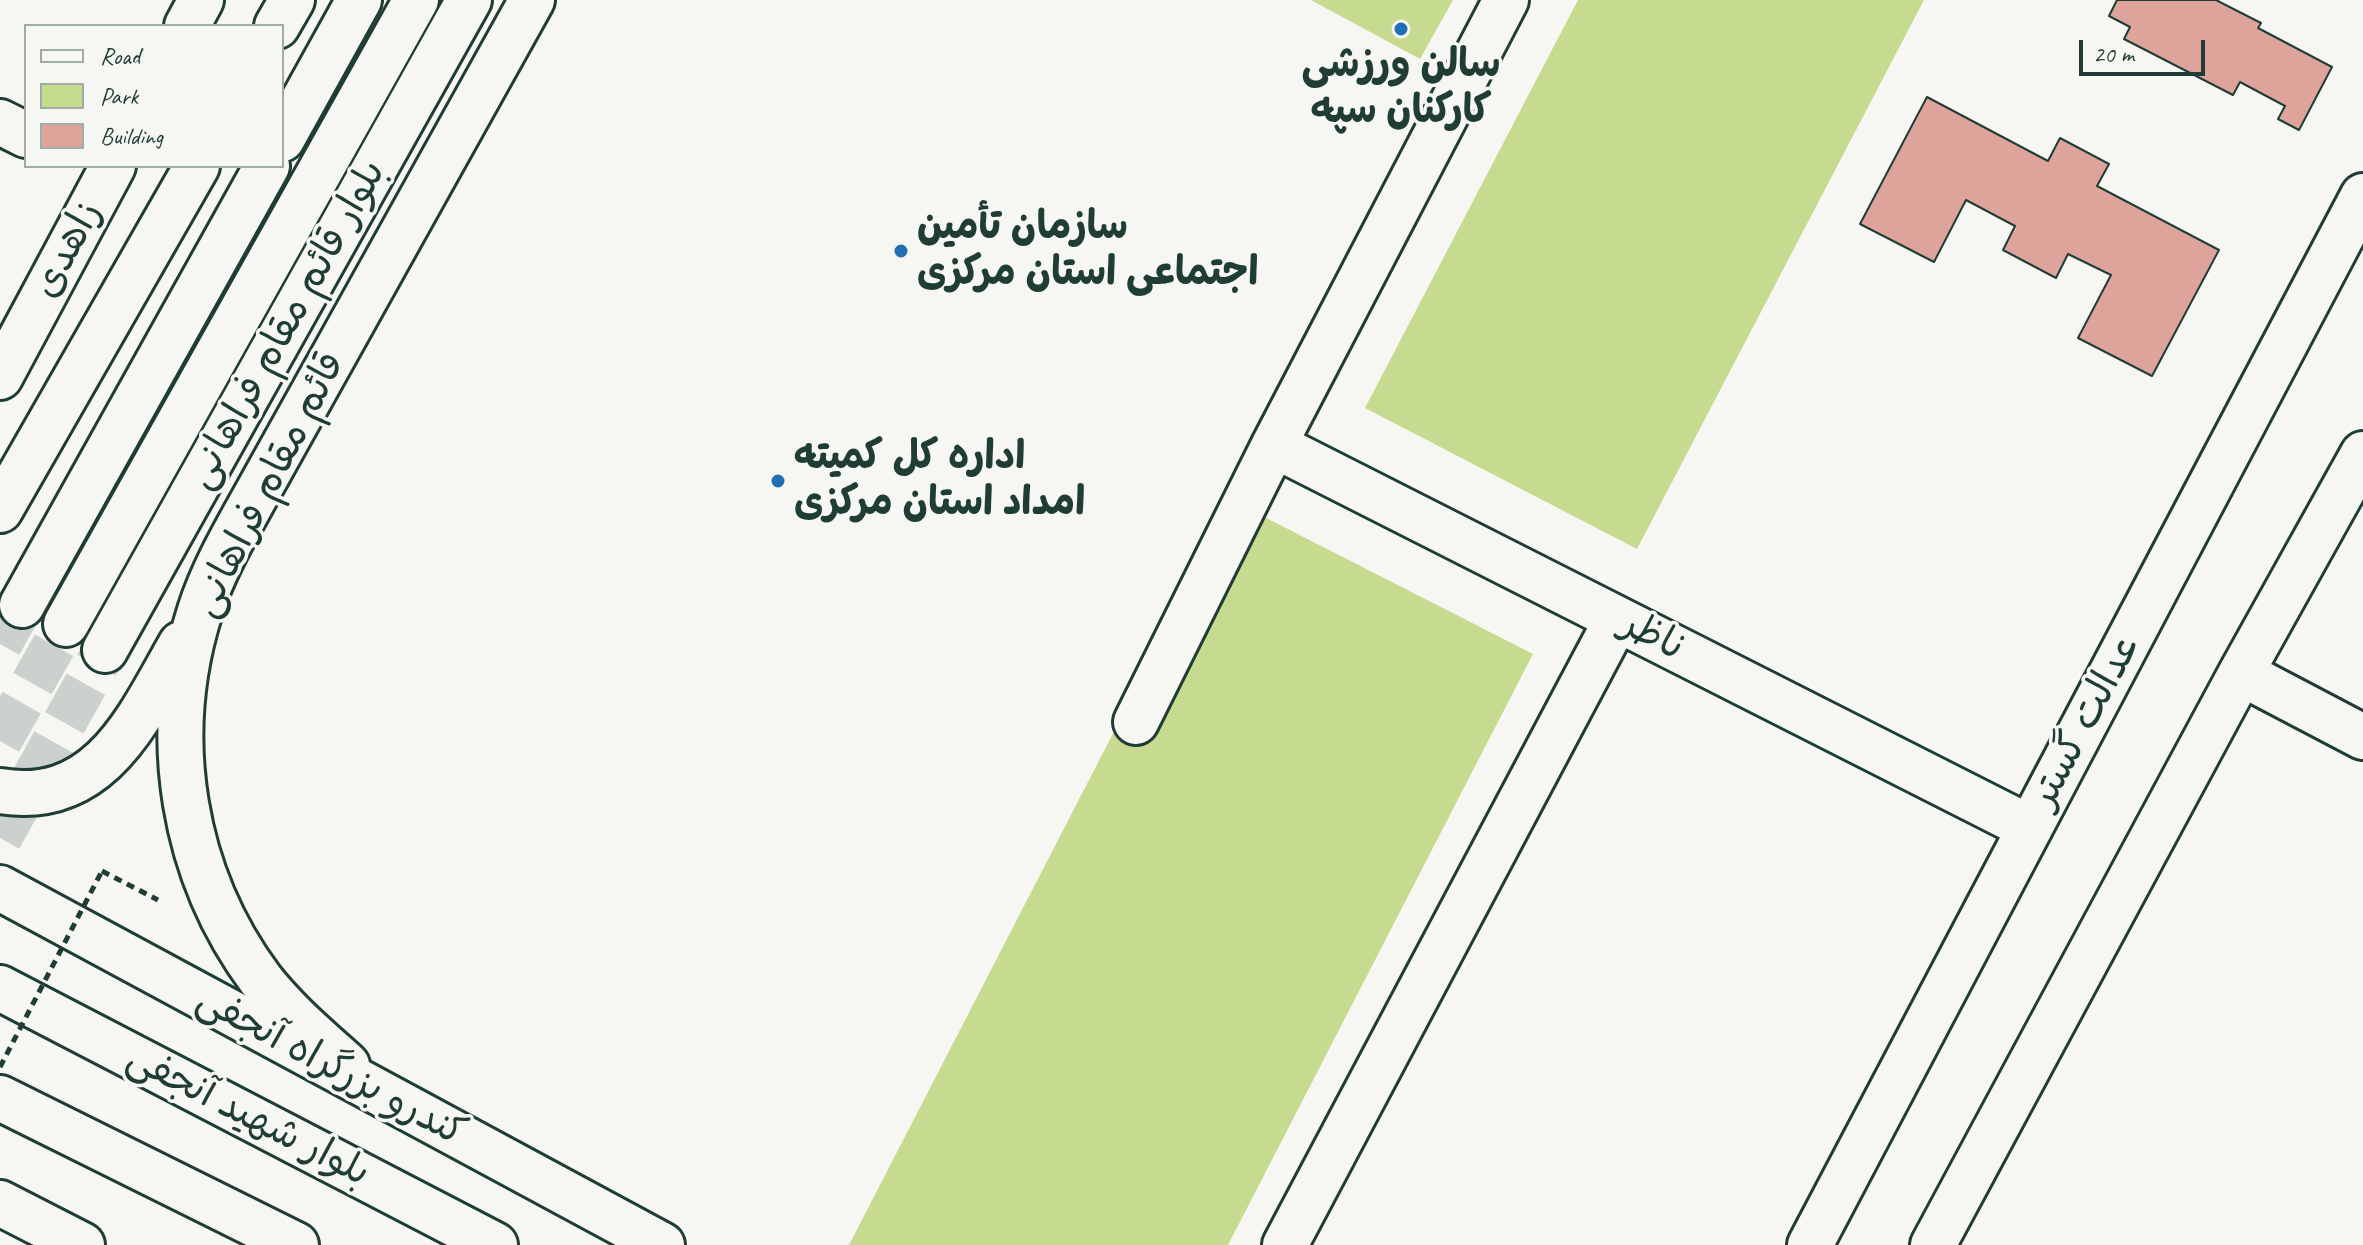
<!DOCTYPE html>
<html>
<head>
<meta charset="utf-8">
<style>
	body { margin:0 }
	#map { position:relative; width:2363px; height:1245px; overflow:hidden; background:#f6f6f2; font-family:Caveat,sans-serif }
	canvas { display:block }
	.legend { position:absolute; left:24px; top:24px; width:260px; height:144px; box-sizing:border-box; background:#f6f6f2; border:2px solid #a0aca6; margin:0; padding:10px 14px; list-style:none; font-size:24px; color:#1f3d34 }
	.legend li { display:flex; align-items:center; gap:16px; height:40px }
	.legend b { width:40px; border:2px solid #a0aca6 }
	.scale { position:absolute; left:2079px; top:40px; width:126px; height:36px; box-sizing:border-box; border:4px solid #1f3d34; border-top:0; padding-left:10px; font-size:24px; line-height:28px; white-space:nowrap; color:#1f3d34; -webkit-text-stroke:6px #f6f6f2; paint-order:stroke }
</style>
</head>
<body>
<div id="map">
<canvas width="2363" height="1245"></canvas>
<ul class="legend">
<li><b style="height:10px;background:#f6f6f2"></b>Road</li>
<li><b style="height:22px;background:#c7db90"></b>Park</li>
<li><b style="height:22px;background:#dea49c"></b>Building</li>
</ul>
<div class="scale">20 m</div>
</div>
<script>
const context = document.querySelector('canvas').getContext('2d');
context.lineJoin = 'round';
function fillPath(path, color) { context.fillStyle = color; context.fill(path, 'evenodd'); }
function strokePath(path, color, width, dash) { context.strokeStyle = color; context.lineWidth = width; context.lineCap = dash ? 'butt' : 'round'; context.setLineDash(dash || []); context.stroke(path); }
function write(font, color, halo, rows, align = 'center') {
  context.font = font + ' Caveat,"Playpen Sans Arabic",sans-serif'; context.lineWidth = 7; context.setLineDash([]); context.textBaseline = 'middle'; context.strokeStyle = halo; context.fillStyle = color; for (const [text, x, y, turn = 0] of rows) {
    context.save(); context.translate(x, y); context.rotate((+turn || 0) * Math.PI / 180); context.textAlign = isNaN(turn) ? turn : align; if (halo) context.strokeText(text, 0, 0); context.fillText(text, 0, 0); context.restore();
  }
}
fillPath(new Path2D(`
	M1311,0H1453L1420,59Z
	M1578,0H1924L1637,549L1365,408Z
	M1233,501L1533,654L1228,1245H849Z`), '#c7db90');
const building = new Path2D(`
	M2117,0H2216L2261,23L2258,28L2332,67L2299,130L2278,119L2285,106L2240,82L2233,95L2124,39L2130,27L2109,16Z
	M1927,97L2048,161L2060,138L2109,164L2097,186L2219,250L2152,376L2078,338L2111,275L2068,254L2056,278L2003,250L2015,226L1966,200L1934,262L1860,224Z`);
fillPath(building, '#dea49c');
strokePath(building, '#1f3d34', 2);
strokePath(new Path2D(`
	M0,741L66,624`), '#cbd1cc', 44, [44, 22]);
strokePath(new Path2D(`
	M0,644L22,605
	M0,838L105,650`), '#cbd1cc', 44, [44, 22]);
const minor = new Path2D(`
	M187,26L201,0
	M277,26L292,0
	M0,122L26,135
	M0,377L113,166
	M1274,445L2030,828
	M0,510L197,166
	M66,624L416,0
	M2241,673L2363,737
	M1136,722L1274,445L1506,0
	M0,791C101,808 139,717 181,644
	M347,1065C317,1038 286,1012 261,980C182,874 160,737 200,611C214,567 239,526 261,486L532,0
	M1285,1245L1617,619
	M1810,1245L2363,196
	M1933,1245L2241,673L2363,454`);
const major = new Path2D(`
	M282,139L359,0
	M22,605L267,166
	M105,650L469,0
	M0,888L662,1245
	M0,988L495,1245
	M0,1098L296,1245
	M0,1203L82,1245`);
strokePath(minor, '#1f3d34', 50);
strokePath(major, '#1f3d34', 50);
strokePath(new Path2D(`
	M102,871L158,900`), '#1f3d34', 5, [8, 6]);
strokePath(minor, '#f6f6f2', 44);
strokePath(major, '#f6f6f2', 44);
strokePath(new Path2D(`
	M0,1067L102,871`), '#1f3d34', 5, [8, 6]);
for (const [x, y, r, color] of [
	[1401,29,8,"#1f6fb2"],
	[901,251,8,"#1f6fb2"],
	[778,481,8,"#1f6fb2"]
]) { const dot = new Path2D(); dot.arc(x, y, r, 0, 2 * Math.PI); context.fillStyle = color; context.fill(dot); strokePath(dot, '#f6f6f2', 3); }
write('bold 40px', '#1f3d34', '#f6f6f2', [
	["سالن ورزشی",1401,66,"center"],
	["کارکنان سپه",1401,112,"center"],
	["سازمان تأمین",917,228],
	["اجتماعی استان مرکزی",917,274],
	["اداره کل کمیته",794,458],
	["امداد استان مرکزی",794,504]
], 'left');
write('40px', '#1f3d34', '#f6f6f2', [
	["زاهدی",68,250,-62],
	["بلوار قائم مقام فراهانی",287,325,-61],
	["قائم مقام فراهانی",269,485,-63],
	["ناظر",1652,636,27],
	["عدالت گستر",2086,721,-62],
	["کندرو بزرگراه آنجفی",331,1067,28],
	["بلوار شهید آنجفی",248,1116,27]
]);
</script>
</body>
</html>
